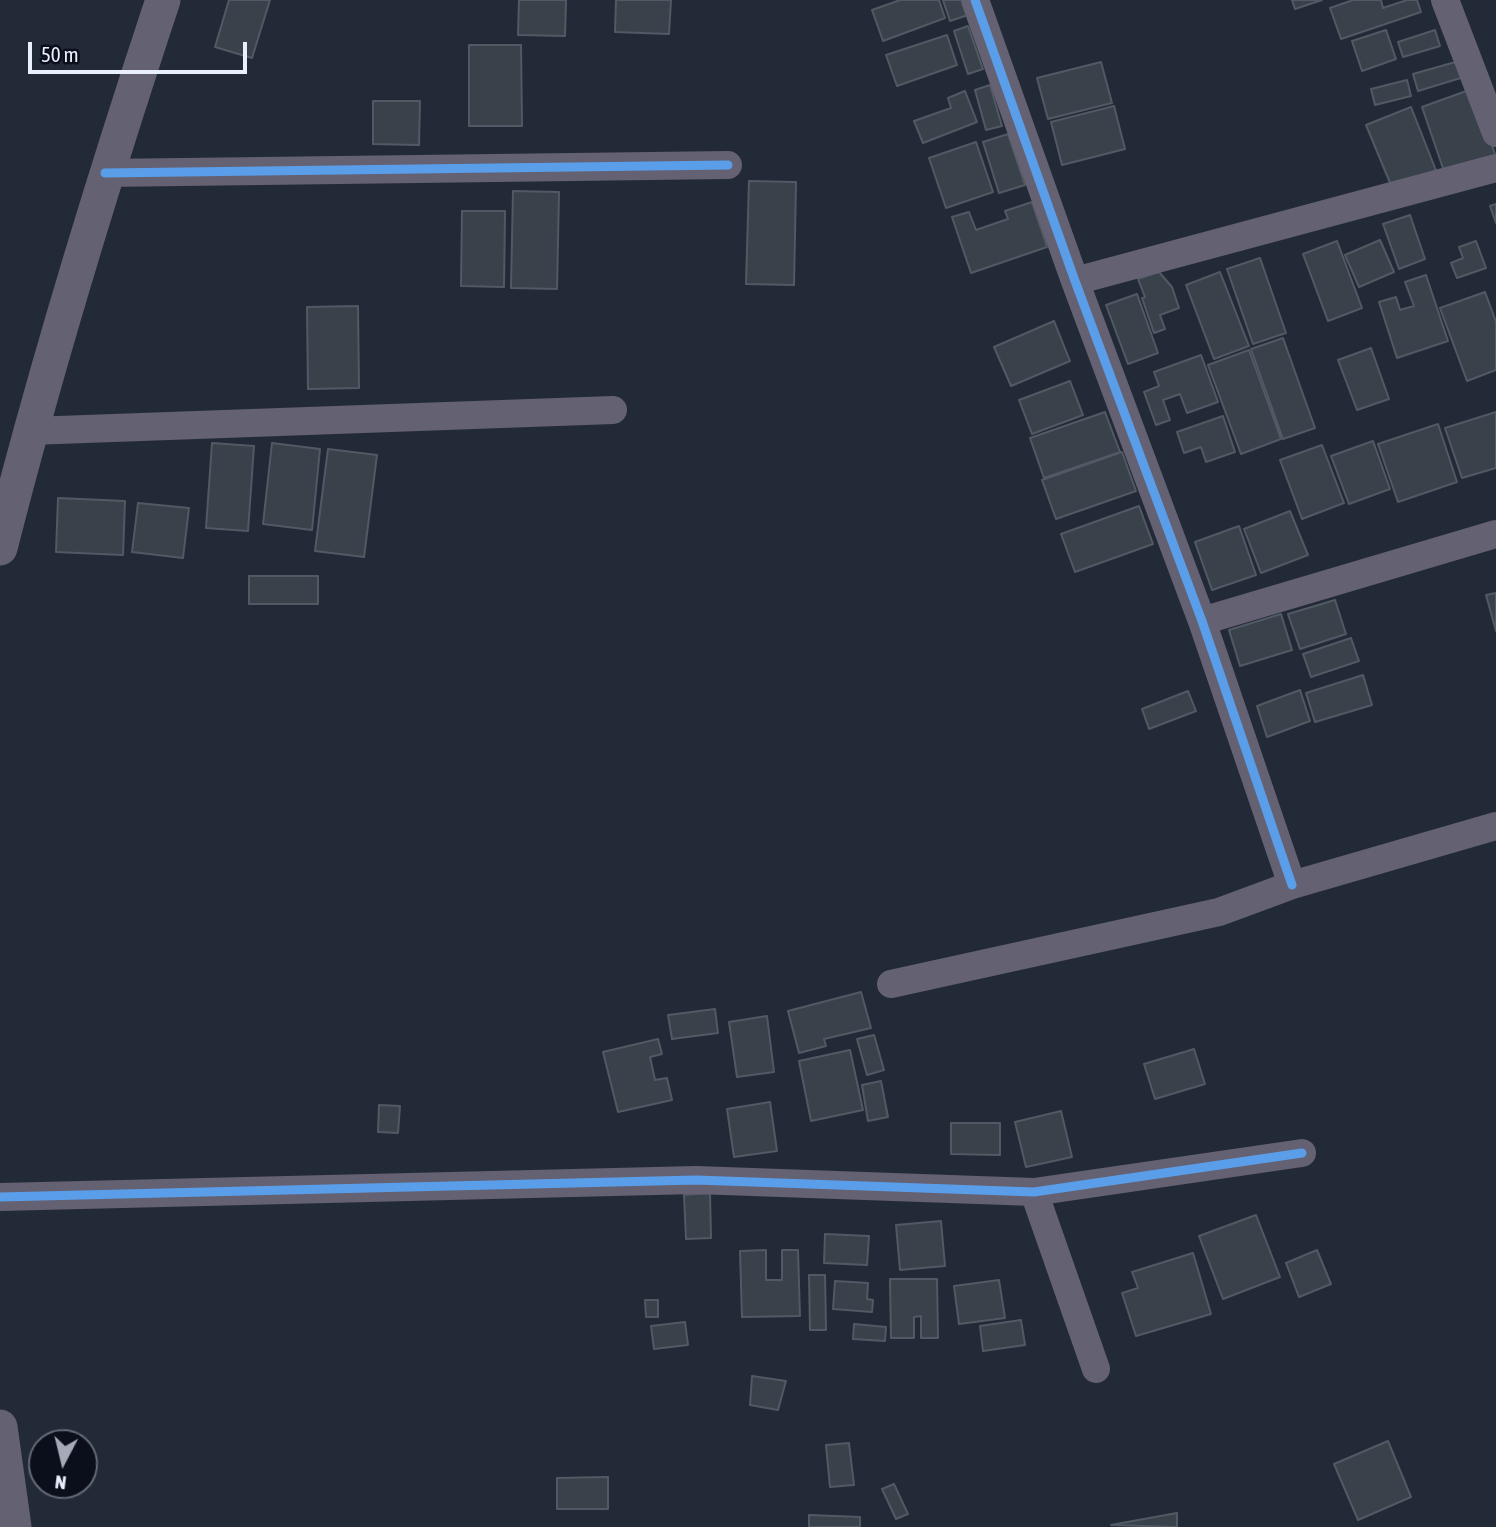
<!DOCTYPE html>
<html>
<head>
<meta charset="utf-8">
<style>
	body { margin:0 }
	#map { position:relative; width:1496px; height:1527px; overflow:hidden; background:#232a37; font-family:"Asap Condensed",sans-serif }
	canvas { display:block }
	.north { position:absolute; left:28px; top:1429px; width:70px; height:70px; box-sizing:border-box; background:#0a0f1b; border:2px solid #636975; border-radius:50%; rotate:187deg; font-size:19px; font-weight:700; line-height:28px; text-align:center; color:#e9effd }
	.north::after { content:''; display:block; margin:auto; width:24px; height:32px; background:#a4aab8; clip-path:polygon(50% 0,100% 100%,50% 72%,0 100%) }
	.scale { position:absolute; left:28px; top:42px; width:219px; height:32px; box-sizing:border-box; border:4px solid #e9effd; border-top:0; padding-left:9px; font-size:21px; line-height:24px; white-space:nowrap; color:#e9effd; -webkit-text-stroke:5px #0a0f1b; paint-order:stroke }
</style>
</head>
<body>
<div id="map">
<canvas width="1496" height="1527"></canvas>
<div class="north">N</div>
<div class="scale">50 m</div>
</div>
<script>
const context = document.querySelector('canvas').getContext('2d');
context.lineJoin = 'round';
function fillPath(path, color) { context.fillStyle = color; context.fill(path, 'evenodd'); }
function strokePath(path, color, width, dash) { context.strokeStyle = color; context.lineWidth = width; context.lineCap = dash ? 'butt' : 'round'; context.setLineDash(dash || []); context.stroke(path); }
const building = new Path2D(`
	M229,0H270L252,58L215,47Z
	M519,0H566L565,36L518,35Z
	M616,0H671L669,34L615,32Z
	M900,0H939L945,18L883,41L872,10Z
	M943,0H963L968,15L950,21Z
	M1292,0H1322L1295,9Z
	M1353,0H1381L1383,8L1407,0H1417L1421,12L1341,39L1330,8Z
	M968,26L983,69L968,74L954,31Z
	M1386,30L1396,59L1362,71L1352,41Z
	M1435,30L1440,46L1403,57L1398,42Z
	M947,35L957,65L897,86L886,55Z
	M469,45H521L522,126H469Z
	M1459,61L1464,77L1418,91L1413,74Z
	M1101,62L1112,103L1048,119L1037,78Z
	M1407,80L1411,96L1375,105L1371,89Z
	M990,85L1002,126L986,130L975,90Z
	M1472,89L1496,157L1446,177L1422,107Z
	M965,91L977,122L923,143L914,121L951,108L948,98Z
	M373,101H420L419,145L373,144Z
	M1114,106L1125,149L1062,165L1051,122Z
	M1411,107L1437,173L1393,190L1366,125Z
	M1008,134L1025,185L999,193L983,142Z
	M976,142L993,192L946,208L929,158Z
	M749,181L796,182L794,285L746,284Z
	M513,191L559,192L557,289L511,288Z
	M1032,202L1047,247L971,273L952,217L969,212L976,230L1008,219L1005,211Z
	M1496,204V223L1490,206Z
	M462,211H505L504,287L461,286Z
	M1410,215L1425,259L1399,269L1383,224Z
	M1380,240L1394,272L1359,287L1345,255Z
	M1337,241L1362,308L1328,321L1303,254Z
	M1476,241L1486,268L1457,278L1451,263L1463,258L1459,247Z
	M1260,258L1286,333L1253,344L1227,269Z
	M1159,272L1172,287L1179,308L1160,315L1165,329L1154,333L1142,298L1145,297L1138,279Z
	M1220,272L1249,346L1214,359L1186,285Z
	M1426,275L1448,341L1397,358L1379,302L1396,297L1400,310L1414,306L1405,282Z
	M1485,292L1496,322V370L1467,381L1440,308Z
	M1137,294L1158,353L1128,364L1106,305Z
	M358,306L359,388L308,389L307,307Z
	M1054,321L1070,361L1011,386L994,347Z
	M1283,338L1315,428L1283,439L1251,349Z
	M1371,348L1389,399L1357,410L1338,360Z
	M1249,350L1281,439L1241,454L1208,365Z
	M1201,355L1218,402L1187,413L1180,394L1163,400L1170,420L1156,425L1144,392L1159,386L1154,372Z
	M1070,381L1083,415L1032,434L1019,400Z
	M1105,412L1120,452L1044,478L1030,438Z
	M1496,412V468L1462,478L1445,428Z
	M1223,416L1235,452L1206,462L1201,447L1184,453L1177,432Z
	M1438,424L1457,482L1398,502L1378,444Z
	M1373,441L1390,489L1349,504L1331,456Z
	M212,443L254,446L248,531L206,528Z
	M272,443L320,449L312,530L263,524Z
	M1322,445L1344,503L1302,519L1280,460Z
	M328,449L377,455L364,557L315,551Z
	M1122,452L1136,491L1056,519L1042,480Z
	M58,498L125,501L123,555L56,552Z
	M138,503L189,508L183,558L132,552Z
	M1139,506L1153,544L1075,572L1061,534Z
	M1290,511L1308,555L1261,573L1244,529Z
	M1239,526L1256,575L1212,590L1195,542Z
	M249,576H318V604H249Z
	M1496,593V631L1486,595Z
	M1335,600L1346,634L1300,649L1288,614Z
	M1281,614L1292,650L1240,666L1229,630Z
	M1351,638L1359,661L1311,677L1303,654Z
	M1363,675L1372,705L1315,722L1306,693Z
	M1300,690L1310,721L1267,737L1257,706Z
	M1188,691L1196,711L1149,729L1142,709Z
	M861,992L871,1028L824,1039L826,1046L799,1053L788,1011Z
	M715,1009L718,1033L672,1039L668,1015Z
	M767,1016L774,1072L737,1077L729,1022Z
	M874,1035L884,1070L867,1075L857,1039Z
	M658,1039L662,1054L650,1057L655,1080L667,1078L672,1100L618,1112L603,1052Z
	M1194,1049L1205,1084L1155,1099L1144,1064Z
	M850,1050L863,1110L811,1121L799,1061Z
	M881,1081L888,1117L868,1121L862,1085Z
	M770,1102L777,1151L734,1157L727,1109Z
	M379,1105L400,1106L398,1133L378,1132Z
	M1061,1111L1072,1157L1026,1167L1015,1122Z
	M951,1123H1000V1155L951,1154Z
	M710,1193L711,1238L686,1239L684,1195Z
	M1256,1215L1280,1277L1223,1299L1199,1236Z
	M941,1221L945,1266L900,1270L896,1225Z
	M825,1234L869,1236L867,1265L824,1263Z
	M766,1250V1280H782V1250H798L800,1316L742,1317L740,1251Z
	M1317,1250L1331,1284L1299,1297L1286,1263Z
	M1193,1253L1211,1314L1136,1336L1122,1293L1138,1288L1132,1272Z
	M809,1275H825L826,1330H810Z
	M890,1279H937L938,1338H921V1316L914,1317V1338H891Z
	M999,1280L1005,1318L959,1324L954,1286Z
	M835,1281L868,1283L867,1299L873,1300L872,1312L833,1309Z
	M645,1300H658V1317H646Z
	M1021,1320L1025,1345L983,1351L980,1326Z
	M685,1322L688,1345L654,1349L651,1326Z
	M854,1324L886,1327L885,1341L853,1339Z
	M752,1376L786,1381L778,1410L750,1405Z
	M1388,1441L1411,1497L1358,1520L1334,1464Z
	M849,1443L854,1485L830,1487L826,1445Z
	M608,1477V1509H557V1478Z
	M894,1484L908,1514L896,1519L882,1489Z
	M1177,1513V1527L1111,1525Z
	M809,1515L860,1517V1527H809Z`);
fillPath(building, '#39414b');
strokePath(building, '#515a64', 2);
strokePath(new Path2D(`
	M975,0L1075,281L1202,621L1292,885
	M1445,0L1496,133
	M105,173L728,165
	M1075,281L1496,168
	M30,431L613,410
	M1202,621L1496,534
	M891,984L1219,912L1292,885L1496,826
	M1034,1192L1096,1369
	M0,1197L696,1180L1034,1192L1302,1153`), '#646173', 28);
strokePath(new Path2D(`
	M0,548C47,363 103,181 163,0
	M0,1427L14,1527`), '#646173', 35);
strokePath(new Path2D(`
	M975,0L1075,281L1202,621L1292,885
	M105,173L728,165
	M0,1197L696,1180L1034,1192L1302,1153`), '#5a9eea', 9);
</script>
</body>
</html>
